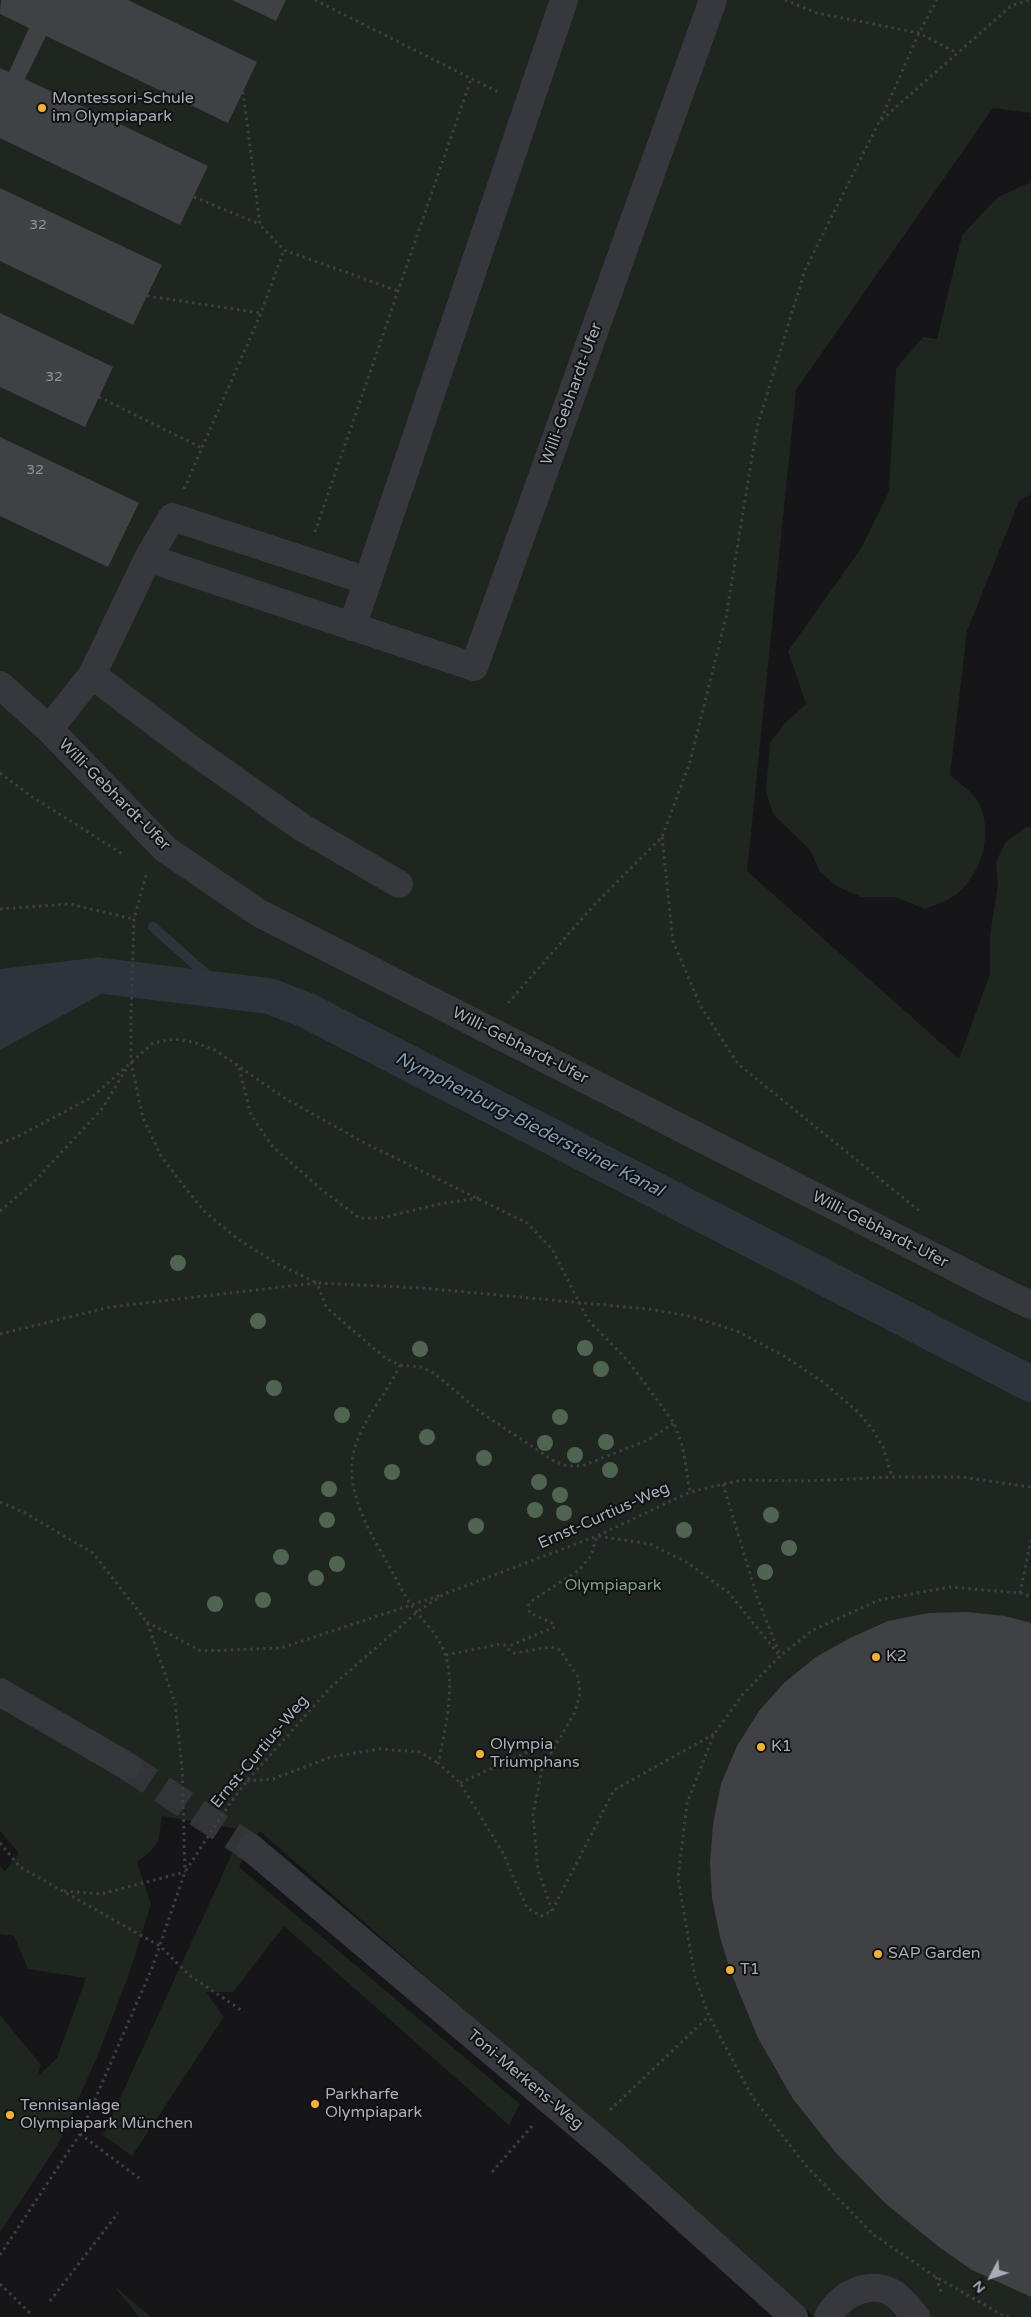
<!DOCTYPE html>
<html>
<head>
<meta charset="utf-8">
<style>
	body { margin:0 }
	#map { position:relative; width:1031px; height:2317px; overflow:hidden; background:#161618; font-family:"Varela Round",sans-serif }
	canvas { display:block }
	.north { position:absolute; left:966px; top:2252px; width:50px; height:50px; -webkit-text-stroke:4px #111113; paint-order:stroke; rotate:230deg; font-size:14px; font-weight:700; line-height:20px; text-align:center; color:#a8adb8 }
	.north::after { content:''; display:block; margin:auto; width:18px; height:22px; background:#a8adb8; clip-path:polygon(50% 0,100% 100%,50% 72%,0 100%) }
</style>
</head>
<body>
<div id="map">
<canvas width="1031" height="2317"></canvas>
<div class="north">N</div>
</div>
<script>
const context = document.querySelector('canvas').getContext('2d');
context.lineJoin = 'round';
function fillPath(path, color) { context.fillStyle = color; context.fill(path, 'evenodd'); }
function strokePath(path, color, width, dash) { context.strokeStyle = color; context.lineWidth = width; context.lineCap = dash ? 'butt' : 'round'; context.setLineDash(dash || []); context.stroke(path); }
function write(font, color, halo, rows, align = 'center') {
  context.font = font + ' "Varela Round",sans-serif'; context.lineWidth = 4; context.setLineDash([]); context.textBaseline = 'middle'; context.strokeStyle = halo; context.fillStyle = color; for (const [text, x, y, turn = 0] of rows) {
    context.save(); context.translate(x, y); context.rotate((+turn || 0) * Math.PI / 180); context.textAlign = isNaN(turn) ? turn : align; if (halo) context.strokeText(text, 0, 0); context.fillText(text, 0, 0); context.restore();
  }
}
fillPath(new Path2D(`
	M0,0H1031V113L993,108L796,390L747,871L959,1059L990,974V936L998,884L996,862L1005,843L1026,827L1031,828V2317H815L261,1832H259L239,1867L520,2104L509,2125L284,1926L233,1992H206L224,2017L132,2156L103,2135L243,1830L162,1816C157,1844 162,1843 137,1862L151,1904L129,1974L98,2055L60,2141L0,2232V2015L41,2065L37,2077L57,2058L86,1978L28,1969L14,1936L0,1934V1866L5,1871L19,1853L0,1831Z
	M1031,182V494L1019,501L967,631L950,775C960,784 974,792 980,805C993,837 981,876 954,896C946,902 934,905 925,909L895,897H862L838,887L820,872L810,850L773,814L766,791L770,743L784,724L806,704L788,651L862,547L889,491L896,369L923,337L937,339L962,235L998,197Z
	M113,2285L151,2317H139Z`), '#1e261f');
fillPath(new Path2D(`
	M101,957L105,992L0,1050V969Z`), '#2c353c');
strokePath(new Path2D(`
	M153,927L224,990`), '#2c353c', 10);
strokePath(new Path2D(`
	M103,976L269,996L306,1010L1031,1384`), '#2c353c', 36);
fillPath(new Path2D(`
	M1,0H128L257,62L228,123L46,36L25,79L208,166L180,225L0,138V68L9,72L29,28L0,14Z
	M232,0H286L276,21Z
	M0,188L162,265L133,325L0,261Z
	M0,313L113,367L85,427L0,387Z
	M0,437L139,503L108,567L0,516Z
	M967,1612L1005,1616L1031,1623V2297L972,2270L939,2247L885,2203L836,2153L793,2099L758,2038L730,1970L720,1937L712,1898L710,1863L713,1824L721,1784L737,1746L759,1711L784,1683L816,1657L850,1638L888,1621L929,1613Z`), '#404145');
strokePath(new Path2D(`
	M127,1766L251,1848`), '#333438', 28, [28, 14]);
strokePath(new Path2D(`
	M315,0L500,93
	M785,0L817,13L919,33L957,53
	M243,92L260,225L284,250L398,291
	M881,119L919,33L937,0
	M194,197L259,224
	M147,296L261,313
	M99,397L202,448
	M184,489L261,313L284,250
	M315,532L471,79
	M0,773L31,796L124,855
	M662,837L673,941L700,1005L738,1064L922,1213
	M146,875L134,919L131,1016V1062L143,1118L161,1156L183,1185L205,1212L239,1240L278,1264L317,1283L423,1288L648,1309L689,1316L737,1331L784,1356L823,1382L858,1412L873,1430L883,1447L892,1477
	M0,909L69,904L134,919
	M508,1003L594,905L662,837L690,762L726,617L757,427L805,270L879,122L1011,6L1029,0
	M239,1068L251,1115L273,1147L321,1189L359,1218H381L439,1204L479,1198
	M0,1143L17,1137L92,1097L153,1043L173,1039L193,1042L215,1050L286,1099L365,1143L527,1223L552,1249L588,1320L629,1362L674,1423L683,1448L690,1492
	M0,1211L32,1184L102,1109L128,1066
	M0,1334L110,1307L317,1283L326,1307L385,1358L400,1365L421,1367L434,1373L480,1412L554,1461L567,1466H582L648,1440L674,1423
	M400,1365C386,1396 359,1422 353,1456C346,1496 372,1535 390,1568C397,1580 403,1593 411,1605C423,1621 438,1634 445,1654C456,1685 445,1732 438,1763L460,1783L503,1853L527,1908L541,1916L552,1911L614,1790L714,1734
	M723,1484L758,1600L779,1652
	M0,1502L25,1513L93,1553L147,1622L175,1703L182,1767L185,1872
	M1020,1593L1031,1540
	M147,1622L201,1651L281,1648L441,1595
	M446,1655L501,1644L509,1646
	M247,1781L273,1779L331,1757L380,1749L420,1752L438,1763
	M460,1783L534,1749L557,1741
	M0,1843L20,1867L160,1946L189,1975L244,2012
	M64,1891L101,1894L185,1872
	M552,1911L538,1870L533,1815L542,1769L575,1712L580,1693L578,1677L560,1650L551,1647L514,1653L509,1650V1646L555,1627L552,1623L530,1613L528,1607L530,1602L579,1570L591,1556L597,1536L650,1544L688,1563L729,1593L780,1656
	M610,2110L709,2016
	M80,2134L139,2178
	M492,2172L532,2126
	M0,2255L80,2134L152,1968L185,1872L228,1806L247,1781L331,1687L417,1612L444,1594L597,1536L690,1492L742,1480L807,1481L892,1477H961L1031,1487
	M936,2277L942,2295
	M0,2284L30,2313
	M50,2301L118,2213
	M1009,2317L1004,2316L936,2277L874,2235L807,2167L753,2098L709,2016L695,1977L678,1878L687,1803L714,1734L743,1694L780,1656L813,1630L879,1600L949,1587L1020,1593L1031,1597`), '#3d3f44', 3, [2.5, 4]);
strokePath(new Path2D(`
	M148,558L474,667L713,0
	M352,627L564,0
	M92,675L188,747L303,828L399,884
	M0,685L49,729L165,849L259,913L987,1284L1031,1305
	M49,729L92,675L148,558L172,517L368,581
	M0,1692L127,1766
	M251,1848L612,2153L794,2317
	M828,2317C840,2295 870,2278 894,2294C903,2300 909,2309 916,2317`), '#37383d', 28);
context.fillStyle = '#506452';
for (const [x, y] of [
	[178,1263],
	[258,1321],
	[585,1348],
	[420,1349],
	[601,1369],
	[274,1388],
	[342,1415],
	[560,1417],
	[427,1437],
	[606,1442],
	[545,1443],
	[575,1455],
	[484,1458],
	[610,1470],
	[392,1472],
	[539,1482],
	[329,1489],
	[560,1495],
	[535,1510],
	[564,1513],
	[771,1515],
	[327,1520],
	[476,1526],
	[684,1530],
	[789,1548],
	[281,1557],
	[337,1564],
	[765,1572],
	[316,1578],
	[263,1600],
	[215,1604]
]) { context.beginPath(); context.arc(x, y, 8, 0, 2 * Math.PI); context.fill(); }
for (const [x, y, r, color] of [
	[42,108,5,"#f2b134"],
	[876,1657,5,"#f2b134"],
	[761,1747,5,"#f2b134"],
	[480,1754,5,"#f2b134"],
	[878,1954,5,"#f2b134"],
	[730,1970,5,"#f2b134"],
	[315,2104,5,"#f2b134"],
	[10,2115,5,"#f2b134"]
]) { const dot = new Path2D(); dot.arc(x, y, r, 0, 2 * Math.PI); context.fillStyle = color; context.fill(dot); strokePath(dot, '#111113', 2); }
write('14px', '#8e929b', null, [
	["32",38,225],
	["32",54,377],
	["32",35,470]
]);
write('16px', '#a8adb8', '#111113', [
	["Montessori-Schule",52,99],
	["im Olympiapark",52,117],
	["K2",886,1657],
	["Olympia",490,1745],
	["Triumphans",490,1763],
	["K1",771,1747],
	["SAP Garden",888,1954],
	["T1",740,1970],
	["Parkharfe",325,2095],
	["Olympiapark",325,2113],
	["Tennisanlage",20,2106],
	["Olympiapark München",20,2124]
], 'left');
write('16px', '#a8adb8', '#111113', [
	["Willi-Gebhardt-Ufer",572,394,-70],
	["Willi-Gebhardt-Ufer",114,795,45],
	["Willi-Gebhardt-Ufer",520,1046,27],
	["Willi-Gebhardt-Ufer",880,1230,27],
	["Ernst-Curtius-Weg",604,1516,-24],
	["Ernst-Curtius-Weg",260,1752,-50],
	["Toni-Merkens-Weg",525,2080,40]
]);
write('16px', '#7fa381', '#111113', [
	["Olympiapark",613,1586]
]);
write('italic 18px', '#7f9bb3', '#111113', [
	["Nymphenburg-Biedersteiner Kanal",529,1125,27]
]);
</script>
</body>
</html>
